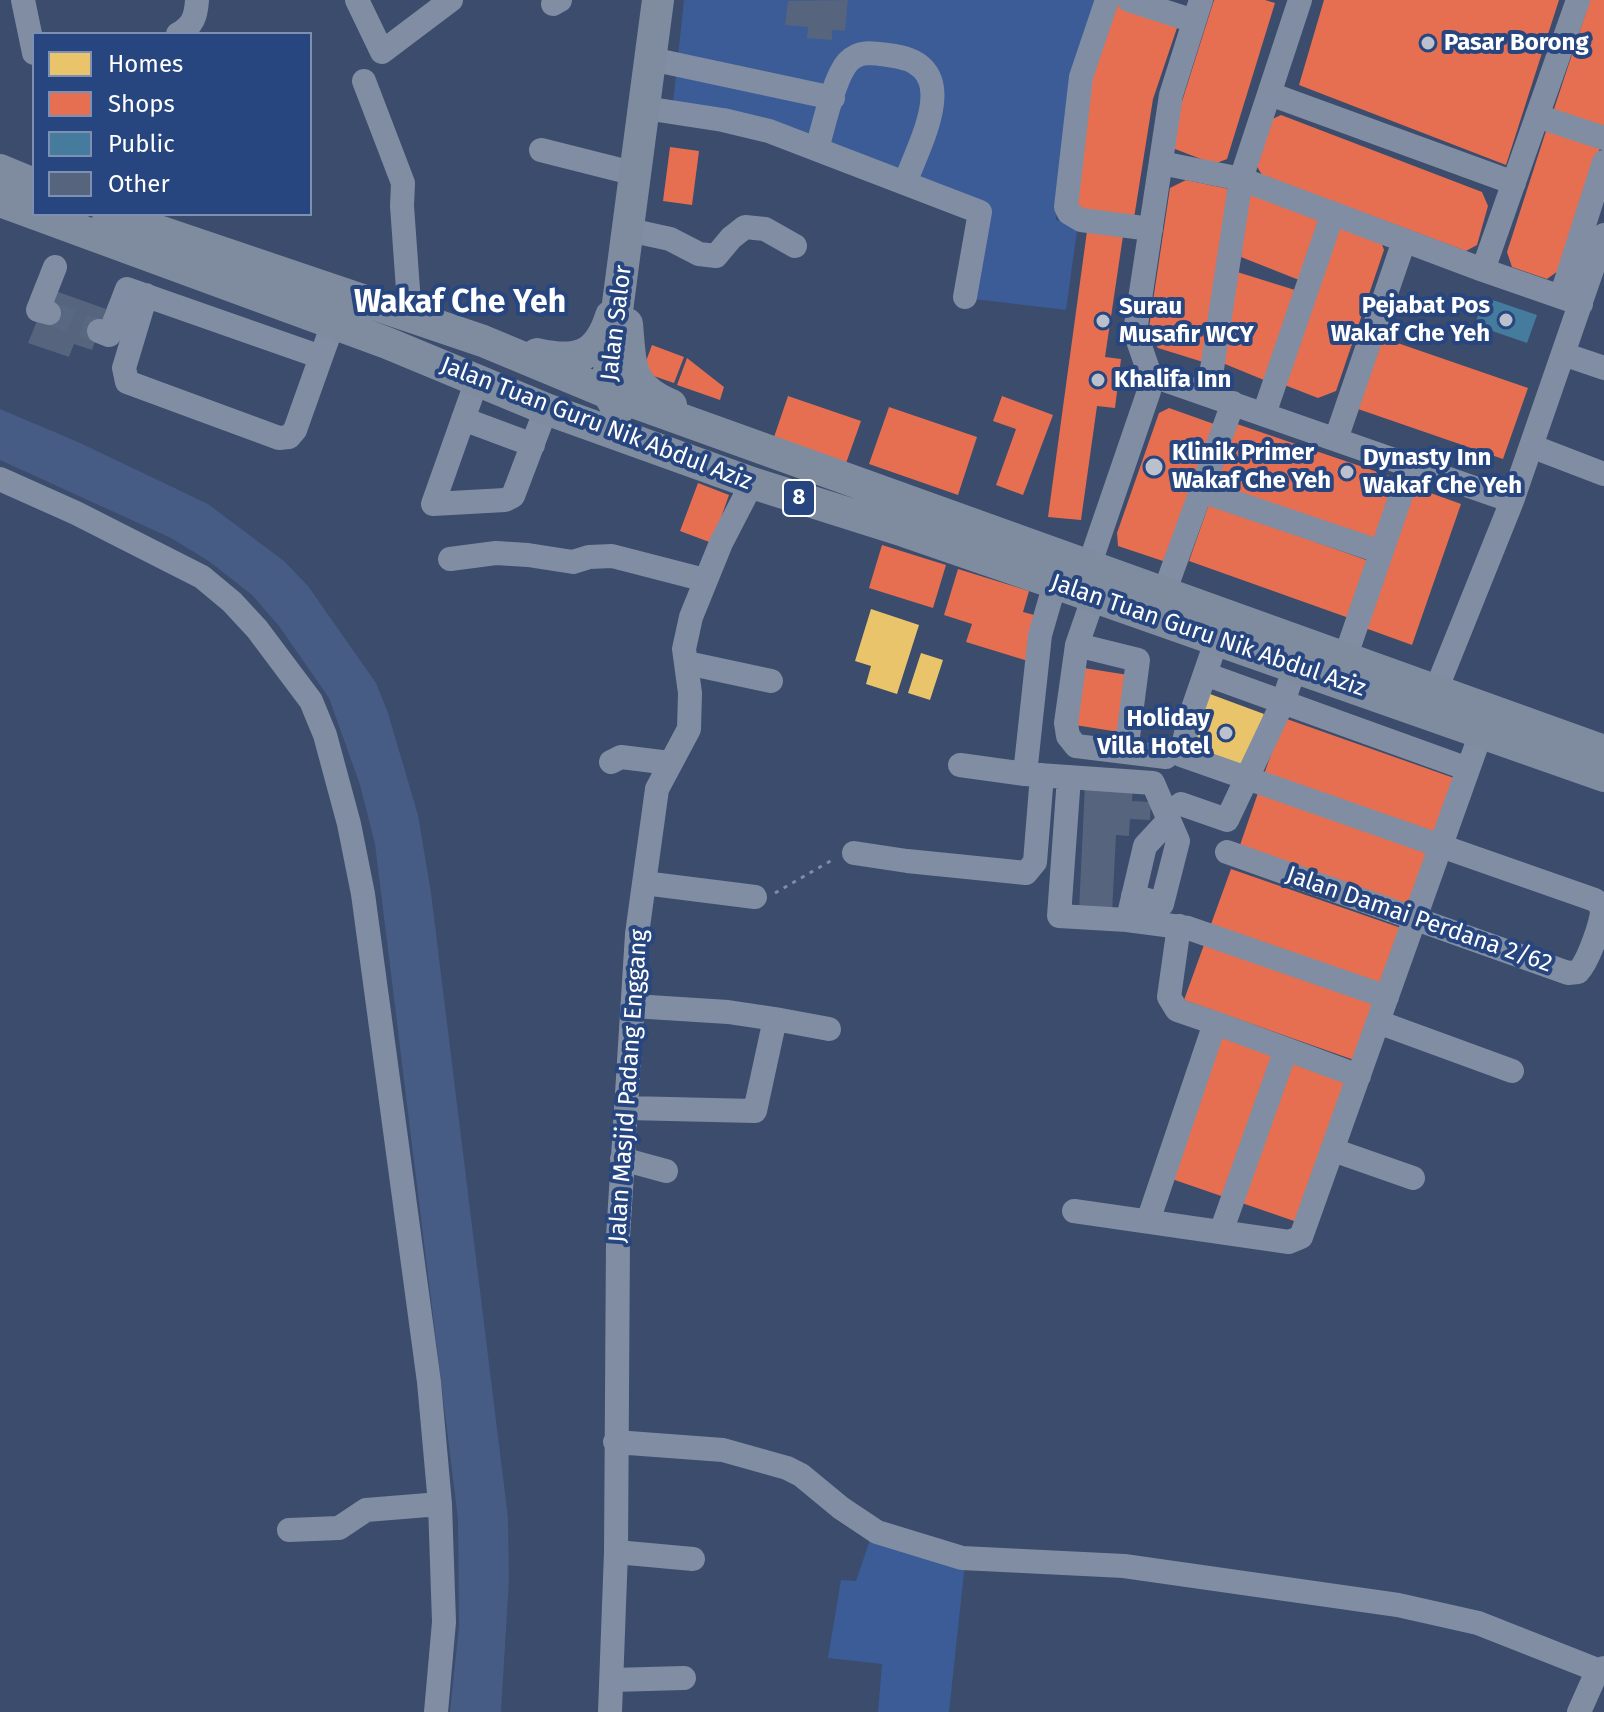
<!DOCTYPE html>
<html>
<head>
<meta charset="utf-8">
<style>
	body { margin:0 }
	#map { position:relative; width:1604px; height:1712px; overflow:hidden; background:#3b4c6c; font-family:"Fira Sans",sans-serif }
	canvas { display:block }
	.legend { position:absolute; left:32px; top:32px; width:280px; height:184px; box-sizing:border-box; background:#274680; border:2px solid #7d90b3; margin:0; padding:10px 14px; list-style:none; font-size:24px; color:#fff }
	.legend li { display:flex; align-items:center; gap:16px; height:40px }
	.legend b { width:40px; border:2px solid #7d90b3 }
</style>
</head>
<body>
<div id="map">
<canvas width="1604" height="1712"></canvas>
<ul class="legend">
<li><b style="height:22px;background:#e9c46a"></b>Homes</li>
<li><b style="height:22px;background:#e76f51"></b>Shops</li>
<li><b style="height:22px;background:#457b9d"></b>Public</li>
<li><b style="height:22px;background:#56647e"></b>Other</li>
</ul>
</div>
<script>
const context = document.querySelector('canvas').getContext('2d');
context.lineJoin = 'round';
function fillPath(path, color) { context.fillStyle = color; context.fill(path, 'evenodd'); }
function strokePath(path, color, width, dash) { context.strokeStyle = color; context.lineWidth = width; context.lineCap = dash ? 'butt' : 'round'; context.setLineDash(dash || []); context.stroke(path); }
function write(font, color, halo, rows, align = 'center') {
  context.font = font + ' "Fira Sans",sans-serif'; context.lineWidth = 8; context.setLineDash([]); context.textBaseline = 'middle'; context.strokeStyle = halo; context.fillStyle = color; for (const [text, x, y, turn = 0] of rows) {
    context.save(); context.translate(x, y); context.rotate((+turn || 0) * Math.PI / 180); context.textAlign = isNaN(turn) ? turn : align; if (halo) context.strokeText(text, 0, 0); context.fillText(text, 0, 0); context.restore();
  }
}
fillPath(new Path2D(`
	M684,0H1099L1073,75L1056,220L1078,223L1066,310L974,299L987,210L673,103Z
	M871,1537L965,1563L949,1712H878L882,1664L828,1658L841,1580L856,1581Z`), '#3b5c97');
fillPath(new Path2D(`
	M0,409L78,442L208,504L284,561L308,586L376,683L387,710L418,815L431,893L508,1518L509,1579L501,1712H450L459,1626L458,1519L375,844L360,785L329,698L279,626L252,595L210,562L171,538L0,460Z`), '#465c85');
fillPath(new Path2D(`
	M871,609L919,625L897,694L866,684L871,666L855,661Z
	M921,653L943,660L930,700L908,693Z
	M1210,694L1264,714L1243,772L1188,752Z`), '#e9c46a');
fillPath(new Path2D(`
	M1214,0H1265L1275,3L1227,159L1214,164L1175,149L1172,133Z
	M1324,0H1559L1506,165L1299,85Z
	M1590,0H1604V132L1552,115Z
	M1111,1L1178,25L1153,99L1134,218L1076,214L1083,84Z
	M1281,115L1482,192L1488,206L1477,245L1466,251L1262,175L1255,163L1268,121Z
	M1546,131L1600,148L1562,268L1547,279L1512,267L1507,252Z
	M670,147L699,151L692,205L663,201Z
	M1186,180L1229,189L1203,362L1158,348L1148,334L1170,188Z
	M1248,193L1322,218L1299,280L1241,257Z
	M1337,221L1379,236L1384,250L1336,391L1318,398L1282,384Z
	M1087,231L1123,236L1105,357L1121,359L1115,408L1097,406L1081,520L1048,517Z
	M1234,271L1295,290L1264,380L1220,362Z
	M1383,338L1528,388L1503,459L1358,409Z
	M652,345L684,357L674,383L642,372Z
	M687,358L724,387L720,400L677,385Z
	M788,396L861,421L845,466L773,440Z
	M1002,396L1053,415L1023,495L996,485L1016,429L993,421Z
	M889,407L977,437L958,495L869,464Z
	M1169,408L1214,424L1166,562L1118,546L1117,533L1159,413Z
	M1237,424L1398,479L1376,541L1216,485Z
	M698,483L729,495L712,543L680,531Z
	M1414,487L1461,504L1412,645L1365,628Z
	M1209,504L1369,561L1349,618L1189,561Z
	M882,545L946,565L933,608L869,588Z
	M958,569L1029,591L1023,612L1042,617L1028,661L966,642L972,624L944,615Z
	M1084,668L1128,675L1119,732L1075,725Z
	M1284,718L1454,778L1434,837L1263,777Z
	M1259,790L1429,849L1409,908L1239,848Z
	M1231,869L1401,928L1380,987L1210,927Z
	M1205,942L1375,1001L1354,1060L1184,1000Z
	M1219,1034L1277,1055L1227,1198L1169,1178Z
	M1289,1058L1347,1078L1297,1222L1239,1202Z`), '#e76f51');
fillPath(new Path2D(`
	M1484,297L1537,315L1527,343L1475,325Z`), '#457b9d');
fillPath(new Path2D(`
	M848,0L845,31L832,30V40L807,38L808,27L785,25L788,1Z
	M50,289L106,309L92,350L74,344L69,357L28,343Z
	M1085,784L1133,786L1132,801L1151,802L1150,820L1130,819L1129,836L1116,835L1112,913L1079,911Z`), '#56647e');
strokePath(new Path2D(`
	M49,313L99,331`), '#586782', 24, [24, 12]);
strokePath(new Path2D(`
	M775,893L834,859`), '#818da2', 3, [4, 6]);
strokePath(new Path2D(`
	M23,0L34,53
	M357,0L382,52L451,0
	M1107,0L1081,77L1066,207L1069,213L1081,220L1151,229
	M1129,0L1194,21
	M553,4L560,0
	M178,34C193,26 196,16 197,0
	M651,59L833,98
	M364,81L403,183L402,206L410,317
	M1270,94L1514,183
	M645,108L723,120L769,131L980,212L965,297
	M1537,116L1604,138
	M817,149C823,128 834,77 848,62C859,50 874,53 888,55C966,63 921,139 905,183
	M541,150L636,174
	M1161,163L1241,179L1483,270L1581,304
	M629,230L670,239L699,254L716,256L731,238L745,227L765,229L795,246
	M1483,270L1578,0
	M146,295L124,368L127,382L279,438L289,437L295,430L321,357
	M1561,297L1604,162
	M49,313L38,310L55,267
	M99,331L109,335L127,289L321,357L333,324
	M1563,354L1604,368
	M1150,375L1512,501
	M477,380L433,504L505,500L513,496L546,409
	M1208,395L1241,179L1300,0
	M1264,414L1333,213
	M463,419L533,445
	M1336,439L1404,241
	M1531,446L1604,474
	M0,479L76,513L202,577L232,602L257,629L311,701L325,735L349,824L363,894L429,1382L440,1504L444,1622L436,1712
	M1201,491L1381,552
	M450,559L496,553L528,555L573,562L589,557L612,556L705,580
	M1089,566L1149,391L1150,375L1135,332L1171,95L1201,0
	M1055,583L1040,635L1025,774L1153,783L1178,841L1162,904L1133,896
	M1164,593L1233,403
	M1094,596L1077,645L1066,723L1068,736L1076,746L1166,757
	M1217,639L1189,720L1181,755L1595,900L1602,907C1603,921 1588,962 1578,972L1568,973L1227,852
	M1077,645L1138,660L1126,752
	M1345,658L1411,466
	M687,663L771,681
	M1205,674L1468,769
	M1436,690L1512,501L1604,235
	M611,762L621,757L670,763
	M960,765L1025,774
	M1069,777L1059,916L1127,920L1188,928L1387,997
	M1181,804L1227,820L1283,702L1295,667
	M854,853L907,861L1026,873L1035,862L1042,775
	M644,883L755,897
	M1130,910L1145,846L1169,820
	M775,1019L829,1029
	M1378,1022L1512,1071
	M1215,1023L1359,1076
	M627,1108L755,1111L775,1019L728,1012L633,1006
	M1333,1150L1413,1178
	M622,1159L666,1171
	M1074,1211L1289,1242L1301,1237L1481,733
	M1148,1221L1215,1023L1177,1010L1169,997L1179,926
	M1221,1232L1286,1049
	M615,1442L723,1450L787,1468L801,1475L841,1508L877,1532L962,1558L1124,1566L1398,1605L1478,1623L1600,1671
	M289,1530L339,1528L366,1510L440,1504
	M616,1552L693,1559
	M612,1680L684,1678
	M610,1712L616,1552L618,1237L637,934L657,789L689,729L690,693L684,649L691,617L721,543L752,483
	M1579,1712L1595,1676L1604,1668`), '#818da2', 24);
strokePath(new Path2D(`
	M0,170L34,184
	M0,201L387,343L546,409L752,483L904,531L1055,583L1604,776
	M108,214L483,341L608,393L1604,751
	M627,324C631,367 628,387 671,405
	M537,354C577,363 598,357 611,316
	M618,410L608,393V379L658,0`), '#7f8ca0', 32);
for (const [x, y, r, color] of [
	[1428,43,8,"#bac0cc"],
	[1506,320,8,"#bac0cc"],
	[1103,321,8,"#bac0cc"],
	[1098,380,8,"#bac0cc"],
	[1154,467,10,"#bac0cc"],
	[1347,472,8,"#bac0cc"],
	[1226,733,8,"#bac0cc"]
]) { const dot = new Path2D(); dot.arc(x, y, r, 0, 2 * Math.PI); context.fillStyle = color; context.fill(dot); strokePath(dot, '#274680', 3); }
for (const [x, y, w] of [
	[799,498,32]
]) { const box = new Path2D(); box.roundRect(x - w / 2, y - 18, w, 36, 6); context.fillStyle = '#274680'; context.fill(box); strokePath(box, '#fff', 2); }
write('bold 22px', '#fff', null, [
	["8",799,498]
]);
write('bold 24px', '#fff', '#274680', [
	["Pasar Borong",1444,43],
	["Pejabat Pos",1490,306,"right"],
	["Wakaf Che Yeh",1490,334,"right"],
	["Surau",1119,307],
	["Musafir WCY",1119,335],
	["Khalifa Inn",1114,380],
	["Klinik Primer",1172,453],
	["Wakaf Che Yeh",1172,481],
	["Dynasty Inn",1363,458],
	["Wakaf Che Yeh",1363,486],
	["Holiday",1210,719,"right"],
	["Villa Hotel",1210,747,"right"]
], 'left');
write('24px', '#fff', '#274680', [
	["Jalan Salor",617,323,-83],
	["Jalan Tuan Guru Nik Abdul Aziz",596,424,21],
	["Jalan Tuan Guru Nik Abdul Aziz",1208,636,19],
	["Jalan Damai Perdana 2/62",1419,920,19],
	["Jalan Masjid Padang Enggang",629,1086,-86]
]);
write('bold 32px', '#fff', '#274680', [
	["Wakaf Che Yeh",460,303]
]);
</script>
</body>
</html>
